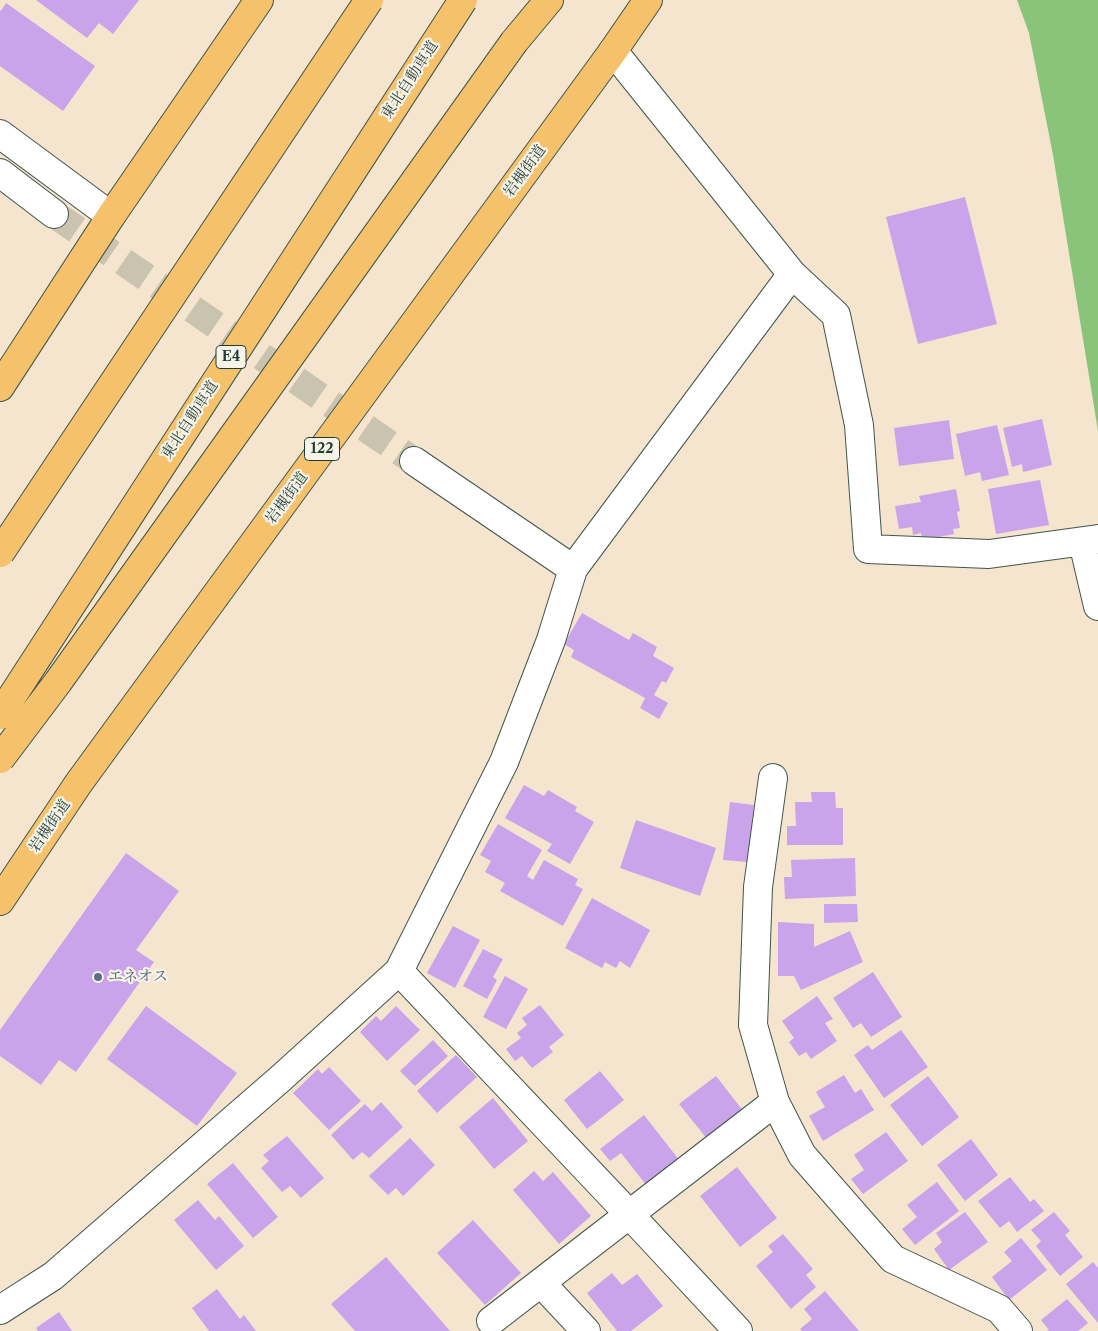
<!DOCTYPE html>
<html>
<head>
<meta charset="utf-8">
<style>
	body { margin:0 }
	canvas { display:block; background:#f5e4ce }
</style>
</head>
<body>
<canvas width="1098" height="1331"></canvas>
<script>
const context = document.querySelector('canvas').getContext('2d');
context.lineJoin = 'round';
function fillPath(path, color) { context.fillStyle = color; context.fill(path, 'evenodd'); }
function strokePath(path, color, width, dash) { context.strokeStyle = color; context.lineWidth = width; context.lineCap = dash ? 'butt' : 'round'; context.setLineDash(dash || []); context.stroke(path); }
function write(font, color, halo, rows, align = 'center') {
  context.font = font + ' "Libre Caslon Text","Noto Serif JP",serif'; context.lineWidth = 4.5; context.setLineDash([]); context.textBaseline = 'middle'; context.strokeStyle = halo; context.fillStyle = color; for (const [text, x, y, turn = 0] of rows) {
    context.save(); context.translate(x, y); context.rotate((+turn || 0) * Math.PI / 180); context.textAlign = isNaN(turn) ? turn : align; if (halo) context.strokeText(text, 0, 0); context.fillText(text, 0, 0); context.restore();
  }
}
fillPath(new Path2D(`
	M1017,0H1098V431L1053,155L1029,33Z`), '#89c47a');
fillPath(new Path2D(`
	M36,0H139L113,34L99,23L87,38Z
	M6,3L95,66L63,111L0,66V10L1,11Z
	M965,197L997,324L918,344L886,217Z
	M1042,419L1052,465L1023,472L1022,464L1012,467L1003,428Z
	M949,420L954,459L899,466L894,428Z
	M997,425L1009,475L982,481L980,472L965,476L956,434Z
	M1040,480L1049,525L996,534L988,489Z
	M956,489L960,511L957,512L960,528L953,529L954,534L923,540L921,533L913,535L912,527L899,529L895,506L921,502L919,496Z
	M582,613L629,640L633,633L657,647L653,656L674,668L666,683L662,681L654,695L668,703L659,719L640,708L645,698L571,657L574,650L564,644Z
	M524,785L544,796L548,790L577,807L575,811L594,822L570,864L547,851L552,844L505,818Z
	M811,792H835L836,808H843V845H787V826H796L795,802H812Z
	M730,802L754,805L748,862L723,860Z
	M636,820L716,848L700,896L620,868Z
	M498,824L542,850L527,876L533,880L544,860L578,879L575,885L583,889L563,926L500,891L505,883L485,872L491,861L480,855Z
	M126,853L179,891L136,950L154,962L76,1072L59,1060L41,1085L0,1056V1030Z
	M855,858L856,896L785,899L784,877H792L791,860Z
	M592,898L650,930L630,968L620,961L616,968L605,962L602,968L565,948Z
	M824,904H857L858,922L824,923Z
	M778,922L814,924V947L850,931L863,962L801,990L794,976H778Z
	M453,926L480,940L455,988L427,973Z
	M483,949L503,959L493,977L497,980L487,999L463,986Z
	M873,972L902,1017L871,1037L861,1023L853,1028L833,998Z
	M505,976L528,989L506,1029L483,1017Z
	M817,996L833,1019L825,1023L837,1041L811,1059L806,1052L799,1056L789,1042L794,1038L782,1021Z
	M540,1005L564,1035L549,1047L553,1052L532,1068L522,1056L515,1061L506,1049L521,1038L517,1033L527,1025L522,1018Z
	M146,1006L237,1073L197,1126L107,1059Z
	M396,1006L420,1030L387,1061L360,1032L376,1016L381,1021Z
	M901,1030L928,1067L884,1098L854,1055L868,1045L872,1050Z
	M433,1040L448,1056L415,1086L400,1071Z
	M456,1055L477,1077L437,1113L417,1091Z
	M329,1067L361,1101L329,1130L293,1093L318,1069L322,1074Z
	M600,1071L624,1100L587,1129L564,1100Z
	M844,1075L855,1093L861,1089L874,1110L823,1141L809,1116L825,1107L816,1092Z
	M716,1076L744,1112L708,1140L679,1104Z
	M928,1076L959,1117L922,1146L890,1105Z
	M493,1098L528,1141L494,1169L459,1127Z
	M381,1102L403,1127L369,1158L362,1152L353,1160L331,1135L365,1104L372,1111Z
	M644,1115L680,1161L647,1186L621,1153L610,1161L600,1149Z
	M886,1132L908,1161L863,1194L851,1179L864,1170L854,1155Z
	M287,1136L324,1178L301,1198L290,1186L282,1192L261,1168L269,1161L263,1155Z
	M410,1138L435,1165L403,1196L396,1188L388,1195L369,1176Z
	M971,1139L998,1175L965,1201L937,1165Z
	M233,1163L278,1217L253,1238L207,1184Z
	M737,1167L777,1218L740,1247L700,1196Z
	M534,1171L543,1181L553,1172L591,1216L559,1244L513,1190Z
	M1010,1177L1030,1202L1034,1199L1044,1211L1017,1232L1009,1221L1000,1228L978,1201Z
	M937,1182L959,1211L915,1245L902,1229L917,1217L907,1205Z
	M198,1200L215,1220L219,1216L244,1246L216,1270L174,1220Z
	M965,1212L988,1242L949,1270L934,1249L942,1242L936,1233Z
	M1054,1212L1070,1231L1065,1235L1083,1257L1060,1276L1036,1246L1041,1241L1031,1230Z
	M473,1220L521,1273L485,1305L437,1253Z
	M783,1234L813,1269L806,1275L816,1287L791,1309L756,1266L773,1252L768,1246Z
	M1021,1238L1047,1270L1009,1300L992,1277L1012,1261L1004,1252Z
	M386,1257L450,1331H355L331,1304Z
	M1093,1262L1098,1268V1323L1066,1284Z
	M612,1273L622,1285L637,1274L663,1306L631,1331H617L587,1293Z
	M217,1289L240,1319L244,1315L256,1331H209L192,1308Z
	M825,1291L859,1331H802L800,1329L812,1319L804,1309Z
	M1067,1299L1088,1323L1078,1331H1047L1049,1330L1041,1320Z
	M59,1312L72,1331H38L36,1328Z`), '#c9a4ea');
strokePath(new Path2D(`
	M54,214L414,461`), '#cac3af', 28, [28, 14]);
const minor = new Path2D(`
	M0,134L111,216
	M0,173L54,214
	M792,274L836,315L859,425L868,549L989,554L1098,539
	M1083,542L1098,606
	M573,569L792,274L613,51
	M773,778L758,887L753,1025L775,1102L802,1155L893,1259L999,1309L1018,1331
	M399,971L630,1215L738,1331
	M541,1283L586,1331
	M0,1310L53,1276L280,1079L399,971L504,762L551,640L573,569L414,461
	M491,1321L775,1102`);
const highway = new Path2D(`
	M514,42L549,0
	M0,387L111,216L259,0
	M0,901L78,784L613,51L648,0`);
strokePath(minor, '#3f564b', 30);
strokePath(highway, '#3f564b', 30);
strokePath(minor, '#fff', 28);
strokePath(highway, '#f5c16b', 28);
const highwayBridge = new Path2D(`
	M0,553L369,0
	M0,715L463,0
	M0,759L58,682L514,42`);
strokePath(highwayBridge, '#3f564b', 30, []);
strokePath(highwayBridge, '#f5c16b', 28);
for (const [x, y, r, color] of [
	[98,977,5,"#5c6f8a"]
]) { const dot = new Path2D(); dot.arc(x, y, r, 0, 2 * Math.PI); context.fillStyle = color; context.fill(dot); strokePath(dot, '#f7f3e8', 2); }
for (const [x, y, w] of [
	[231,357,30],
	[322,449,35]
]) { const box = new Path2D(); box.roundRect(x - w / 2, y - 11.5, w, 23, 4); context.fillStyle = '#f7f3e8'; context.fill(box); strokePath(box, '#1f3d34', 1); }
write('bold 14px', '#1f3d34', null, [
	["E4",231,357],
	["122",322,449]
]);
write('15px', '#1f3d34', '#f7f3e8', [
	["東北自動車道",410,80,-57],
	["岩槻街道",525,171,-54],
	["東北自動車道",190,420,-57],
	["岩槻街道",287,498,-54],
	["岩槻街道",50,826,-56]
]);
write('15px', '#4e5e75', '#f7f3e8', [
	["エネオス",108,977]
], 'left');
</script>
</body>
</html>
